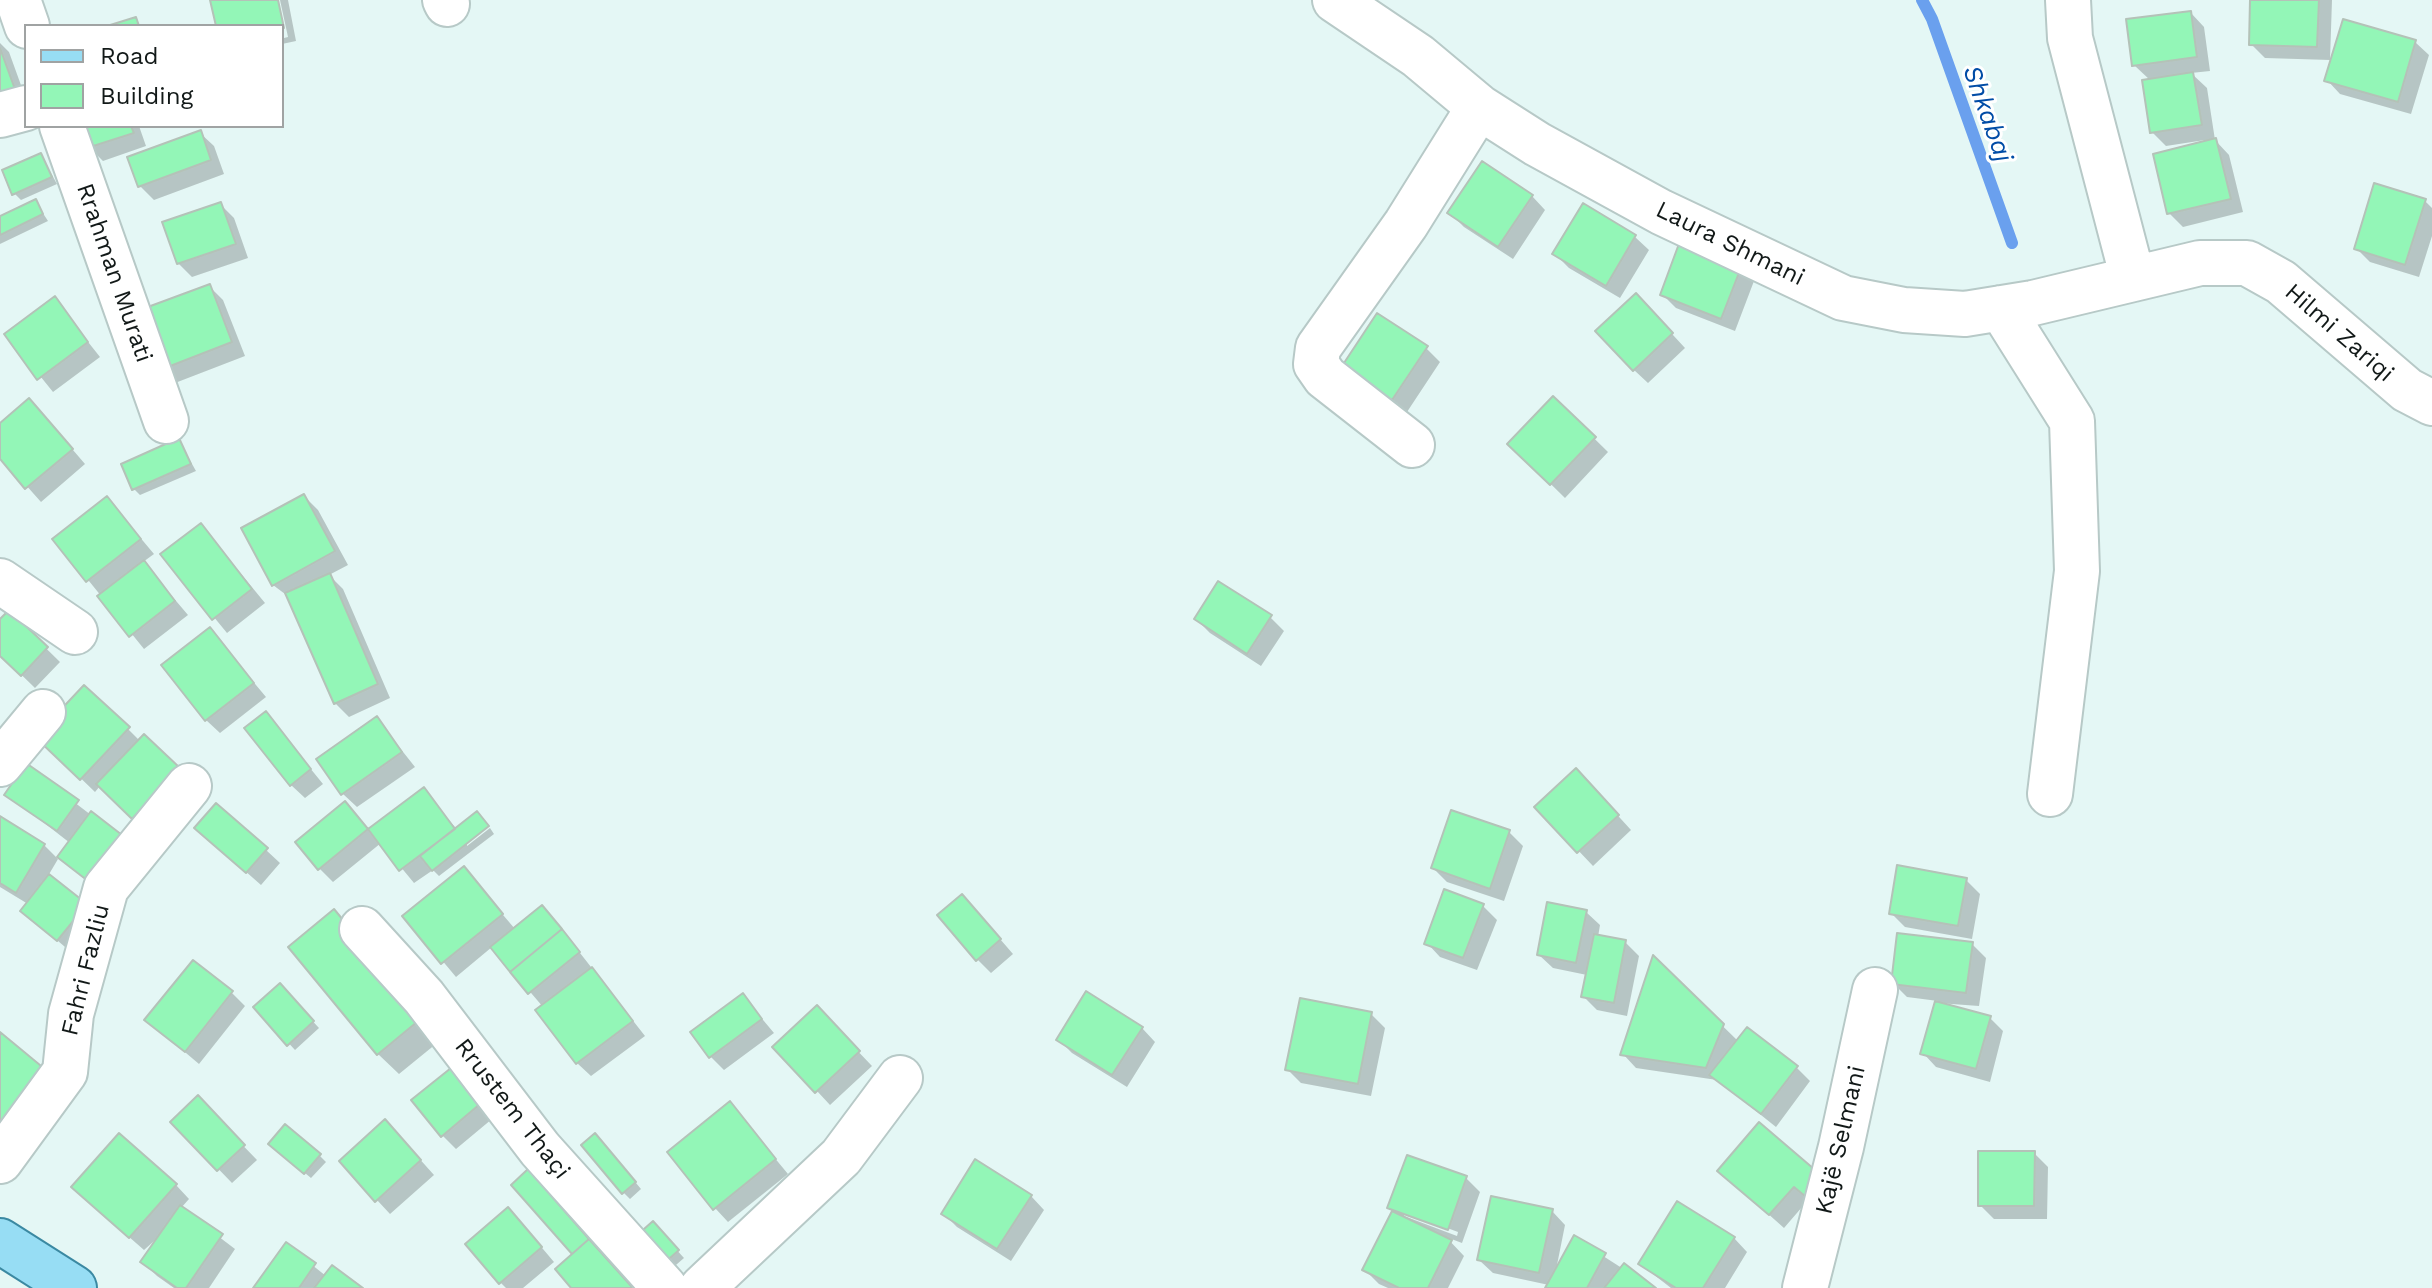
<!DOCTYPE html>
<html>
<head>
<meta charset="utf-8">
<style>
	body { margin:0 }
	#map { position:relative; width:2432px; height:1288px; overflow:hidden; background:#e4f7f5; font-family:"Work Sans",sans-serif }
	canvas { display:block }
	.legend { position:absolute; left:24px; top:24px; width:260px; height:104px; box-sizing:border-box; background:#fff; border:2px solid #a0a3a3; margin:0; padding:10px 14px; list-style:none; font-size:24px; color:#121918 }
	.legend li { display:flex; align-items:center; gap:16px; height:40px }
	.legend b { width:40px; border:2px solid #a0a3a3 }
</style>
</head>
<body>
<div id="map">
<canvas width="2432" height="1288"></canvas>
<ul class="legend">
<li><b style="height:10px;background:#97ddf4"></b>Road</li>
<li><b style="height:22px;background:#93f6b7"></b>Building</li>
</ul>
</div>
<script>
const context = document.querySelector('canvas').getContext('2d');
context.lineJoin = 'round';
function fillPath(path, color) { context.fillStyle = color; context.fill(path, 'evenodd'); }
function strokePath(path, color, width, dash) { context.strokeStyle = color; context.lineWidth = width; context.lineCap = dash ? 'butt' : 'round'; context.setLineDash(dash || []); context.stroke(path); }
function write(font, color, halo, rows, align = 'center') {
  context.font = font + ' "Work Sans",sans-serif'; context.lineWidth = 6; context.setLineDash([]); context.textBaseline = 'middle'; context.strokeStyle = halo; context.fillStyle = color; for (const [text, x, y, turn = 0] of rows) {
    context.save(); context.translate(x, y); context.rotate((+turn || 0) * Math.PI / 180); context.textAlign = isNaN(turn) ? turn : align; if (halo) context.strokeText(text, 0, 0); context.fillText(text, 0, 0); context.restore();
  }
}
fillPath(new Path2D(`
	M280,0H288L296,41L282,44V29L284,38L288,37Z
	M2252,0H2332L2330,60L2265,58L2251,44Z
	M2191,13L2204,27L2210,71L2191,73L2207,88L2215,140L2229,155L2243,212L2183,227L2169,213L2205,140L2166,146L2152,132L2151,81L2134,65Z
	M2415,42L2429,55L2411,114L2340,94L2327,80Z
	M0,43L9,52L26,99L0,116Z
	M82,126H139L146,146L103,161L89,147Z
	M200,133L214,146L224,174L154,200L140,186Z
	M41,155L57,184L21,200L14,193Z
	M1532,196L1545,210L1513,259L1464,227L1450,213Z
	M35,201L48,221L0,244V219Z
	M2425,201L2432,208V236L2419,277L2370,262L2356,248Z
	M220,204L234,218L248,258L192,277L178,263Z
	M1583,206L1635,237L1649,250L1620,298L1569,268L1555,254Z
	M1741,267L1754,281L1735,331L1676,308L1662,294Z
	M209,286L223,300L245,356L175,383L161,369Z
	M54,299L100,357L53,392L7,335Z
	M1649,309L1685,348L1648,383L1634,370Z
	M1426,348L1440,362L1407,412L1358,380Z
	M1553,398L1608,452L1565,498L1510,444Z
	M43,415L85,464L41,502L0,456V426Z
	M179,441L196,471L140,495L134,489Z
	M304,496L318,510L348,565L329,575L343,589L390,698L349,717L335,703L289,597L273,585Z
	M107,498L154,554L143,562L188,615L144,649L55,539Z
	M201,525L265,603L227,633L163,555Z
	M9,612L60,662L35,688L0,654V622Z
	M1270,617L1284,631L1261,666L1210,633L1196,619Z
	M210,630L266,697L220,733L206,720Z
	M266,714L323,784L305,798L291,785Z
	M377,719L415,767L357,807L343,794Z
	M128,729L140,741L147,831L100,786L95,792L38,737Z
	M27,766L91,815L103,893L60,857L70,843L7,794Z
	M1590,785L1631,830L1593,866L1537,807Z
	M423,790L467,841V846L490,828L494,834L439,876L433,870L414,883L381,843L333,882L319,868L358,817L369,830Z
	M0,819L44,845L58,859L48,876L85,906L72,953L22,910L28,904L0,887Z
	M1509,832L1523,846L1504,901L1447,882L1433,868Z
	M211,841L266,850L280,863L261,885Z
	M464,869L515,929L555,921L645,1036L591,1076L577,1063L543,1007L492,947L456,977L405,916Z
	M1966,880L1980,894L1972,939L1905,927L1891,913Z
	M1483,906L1497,920L1477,970L1440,957L1427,943Z
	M975,910L1013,954L991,973L977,959Z
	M1586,912L1600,925L1598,937L1625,942L1639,956L1627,1016L1597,1010L1583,996L1587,975L1553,968L1539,955Z
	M355,932L442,1039L399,1074L378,1054Z
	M1972,944L1986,958L1979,1006L1938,1003L1989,1017L2003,1031L1990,1082L1936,1067L1923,1053L1938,1001L1907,997L1893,983Z
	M1654,959L1738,1041L1796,1067L1810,1081L1776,1127L1717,1080L1636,1068L1623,1054Z
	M280,986L319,1028L295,1050L256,1008Z
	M231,992L245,1006L199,1064L147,1020Z
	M743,996L774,1033L724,1070L710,1056Z
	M1371,1014L1385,1028L1371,1096L1301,1083L1287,1069Z
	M830,1022L872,1066L830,1105L817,1091Z
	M1142,1028L1155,1042L1127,1087L1072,1053L1058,1039Z
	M451,1071L492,1119L456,1149L442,1135Z
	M197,1098L257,1160L232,1183L173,1122Z
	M730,1104L788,1174L728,1222L715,1208Z
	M1759,1125L1809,1199L1784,1228L1720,1171Z
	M399,1136L434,1175L390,1214L377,1200Z
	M602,1142L641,1189L630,1199L623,1192Z
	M277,1150L320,1156L326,1162L311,1178Z
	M2034,1153L2048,1167L2047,1219H1994L1980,1205Z
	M1466,1178L1480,1192L1462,1243L1446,1237L1464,1256L1448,1288H1388L1379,1284L1365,1270L1394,1212L1390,1208ZM1404,1212L1458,1232L1457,1236L1404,1216Z
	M176,1185L189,1199L181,1208L235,1249L209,1288H174L157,1276L143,1262L162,1234L144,1250L88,1201Z
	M1031,1196L1044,1210L1011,1261L957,1227L943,1213Z
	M1552,1211L1565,1225L1556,1270L1575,1238L1653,1288H1547L1549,1285L1493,1273L1479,1260Z
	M521,1223L554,1262L523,1288H506L500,1282Z
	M653,1224L684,1258L669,1271Z
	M1734,1238L1747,1252L1725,1288H1671L1640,1264Z
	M287,1245L326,1276L360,1288H256Z`), '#0003');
strokePath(new Path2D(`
	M1922,0L1932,19L2012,243`), '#6aa0ee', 12);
const building = new Path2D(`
	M210,0H278L284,28L216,26Z
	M2250,0H2319L2317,47L2249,45Z
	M2191,11L2197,57L2132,66L2126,19Z
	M136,17L139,26H107Z
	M2343,19L2416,40L2398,102L2324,81Z
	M0,48L16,92L0,97Z
	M2193,72L2202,125L2150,133L2142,80Z
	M80,126H131L134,133L87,148Z
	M201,130L211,160L138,187L127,157Z
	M2216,138L2231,199L2167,214L2153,154Z
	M41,153L52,177L12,195L2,170Z
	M1482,161L1533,195L1498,247L1447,213Z
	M2374,183L2426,199L2405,265L2354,249Z
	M36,199L43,214L0,235V216Z
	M221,202L236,244L177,264L162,222Z
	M1583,203L1636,235L1606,286L1552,254Z
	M1680,241L1742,265L1721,319L1660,295Z
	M210,284L232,342L160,370L137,311Z
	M1636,293L1673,333L1633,371L1595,331Z
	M55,296L88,342L37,380L4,334Z
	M1377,313L1428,346L1392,400L1342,366Z
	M1553,396L1596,437L1550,485L1507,444Z
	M29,398L73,449L25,489L0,459V423Z
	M179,438L191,464L132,490L121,464Z
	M304,494L335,551L272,586L241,528Z
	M107,496L141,539L86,582L52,539Z
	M201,523L252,589L212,620L160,554Z
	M144,560L175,601L129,637L97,596Z
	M330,573L378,684L334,704L285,593Z
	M1218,581L1272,615L1247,654L1194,619Z
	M9,610L48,647L21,676L0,656V619Z
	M210,627L254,683L205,721L161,665Z
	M84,685L130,727L80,780L35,737Z
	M266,711L311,769L290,786L244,728Z
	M377,716L402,752L341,795L316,759Z
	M144,734L180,768L132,819L96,784Z
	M26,763L79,800L57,831L4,795Z
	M1576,768L1619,815L1577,853L1534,807Z
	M424,787L455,829L399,871L368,829Z
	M345,801L368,829L318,870L295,842Z
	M216,803L268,848L246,873L194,828Z
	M1451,810L1510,830L1490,889L1431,868Z
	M91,811L122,835L88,881L57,857Z
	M477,811L489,826L432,871L420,856Z
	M0,816L45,844L16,893L0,883Z
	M1897,865L1967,878L1958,926L1889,914Z
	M464,866L503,914L441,964L402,916Z
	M49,874L87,904L57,941L20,911Z
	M1444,889L1484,904L1463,958L1424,944Z
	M962,894L1001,939L976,961L937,915Z
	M1547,902L1587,910L1576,963L1537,955Z
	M542,905L562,929L510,972L490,947Z
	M334,909L423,1017L377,1055L288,947Z
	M562,929L580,952L528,994L510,972Z
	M1897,933L1973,942L1966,993L1891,984Z
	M1594,934L1626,940L1614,1003L1581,997Z
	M1653,955L1724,1024L1706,1068L1620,1055Z
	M193,960L233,991L185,1052L144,1020Z
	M592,967L633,1021L576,1064L535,1010Z
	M280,983L314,1021L287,1046L253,1007Z
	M1086,991L1143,1027L1112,1075L1056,1040Z
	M743,993L762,1019L709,1058L690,1032Z
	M1300,998L1372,1012L1358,1084L1285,1070Z
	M1935,1001L1991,1016L1976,1069L1920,1054Z
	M817,1005L860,1051L815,1093L772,1047Z
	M1747,1027L1798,1066L1761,1114L1709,1075Z
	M0,1032L52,1075L0,1138Z
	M451,1068L480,1104L441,1137L411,1100Z
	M198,1095L245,1145L217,1171L170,1122Z
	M730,1101L776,1159L713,1210L667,1152Z
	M385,1119L421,1160L375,1202L339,1161Z
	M1759,1122L1828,1181L1811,1201L1794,1187L1769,1215L1717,1171Z
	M285,1124L321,1154L304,1174L268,1144Z
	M119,1133L177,1184L129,1238L71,1187Z
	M595,1133L636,1182L622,1194L581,1145Z
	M1978,1151H2035L2034,1206H1978Z
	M1407,1155L1467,1176L1448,1230L1387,1208Z
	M975,1159L1032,1195L997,1249L941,1214Z
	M528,1169L589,1239L572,1254L511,1185Z
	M1491,1196L1553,1209L1539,1273L1477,1260Z
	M1677,1201L1735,1237L1703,1288H1676L1638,1264Z
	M180,1205L223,1234L186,1288H177L140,1262Z
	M508,1207L542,1247L499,1284L465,1244Z
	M1392,1211L1452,1240L1428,1288H1399L1362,1270Z
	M653,1221L679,1250L661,1266L635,1237Z
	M1574,1235L1606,1253L1587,1288H1545Z
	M589,1239L632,1287L631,1288H571L555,1269Z
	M286,1242L316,1263L299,1288H253Z
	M1624,1263L1656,1288H1604Z
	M332,1265L363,1288H314Z`);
fillPath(building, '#93f6b7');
strokePath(building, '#b4c2b8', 2);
const minor = new Path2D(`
	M18,0L27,26
	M445,0L447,4
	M1335,0L1418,56L1479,107L1537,144L1661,212L1843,298L1904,310L1965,314L2033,303L2200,263H2247L2281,282L2407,390L2432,403
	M2068,0L2070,38L2133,279
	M0,115L26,108
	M62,126L166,421
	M2001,308L2072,421L2077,571L2050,794
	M1412,445L1325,377L1316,364L1318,348L1406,224L1479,107
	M0,581L75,632
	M0,764L43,712
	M362,929L424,997L540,1149L665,1288
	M0,1161L65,1072L71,1014L106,888L189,786
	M702,1288L841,1157L900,1078
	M1805,1288L1841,1147L1875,990`);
const major = new Path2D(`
	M0,1241L74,1288`);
strokePath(minor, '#b7c9c7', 48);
strokePath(major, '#3b89a2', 48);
strokePath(minor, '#fff', 44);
strokePath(major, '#97ddf4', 44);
write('24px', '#121918', '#fff', [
	["Laura Shmani",1730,244,26],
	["Rrahman Murati",114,273,71],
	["Hilmi Zariqi",2339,333,41],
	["Fahri Fazliu",86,970,-76],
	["Rrustem Thaçi",512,1109,52],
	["Kajë Selmani",1841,1140,-77]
]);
write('italic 26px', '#004ca6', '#fff', [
	["Shkabaj",1987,114,70]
]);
</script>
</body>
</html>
